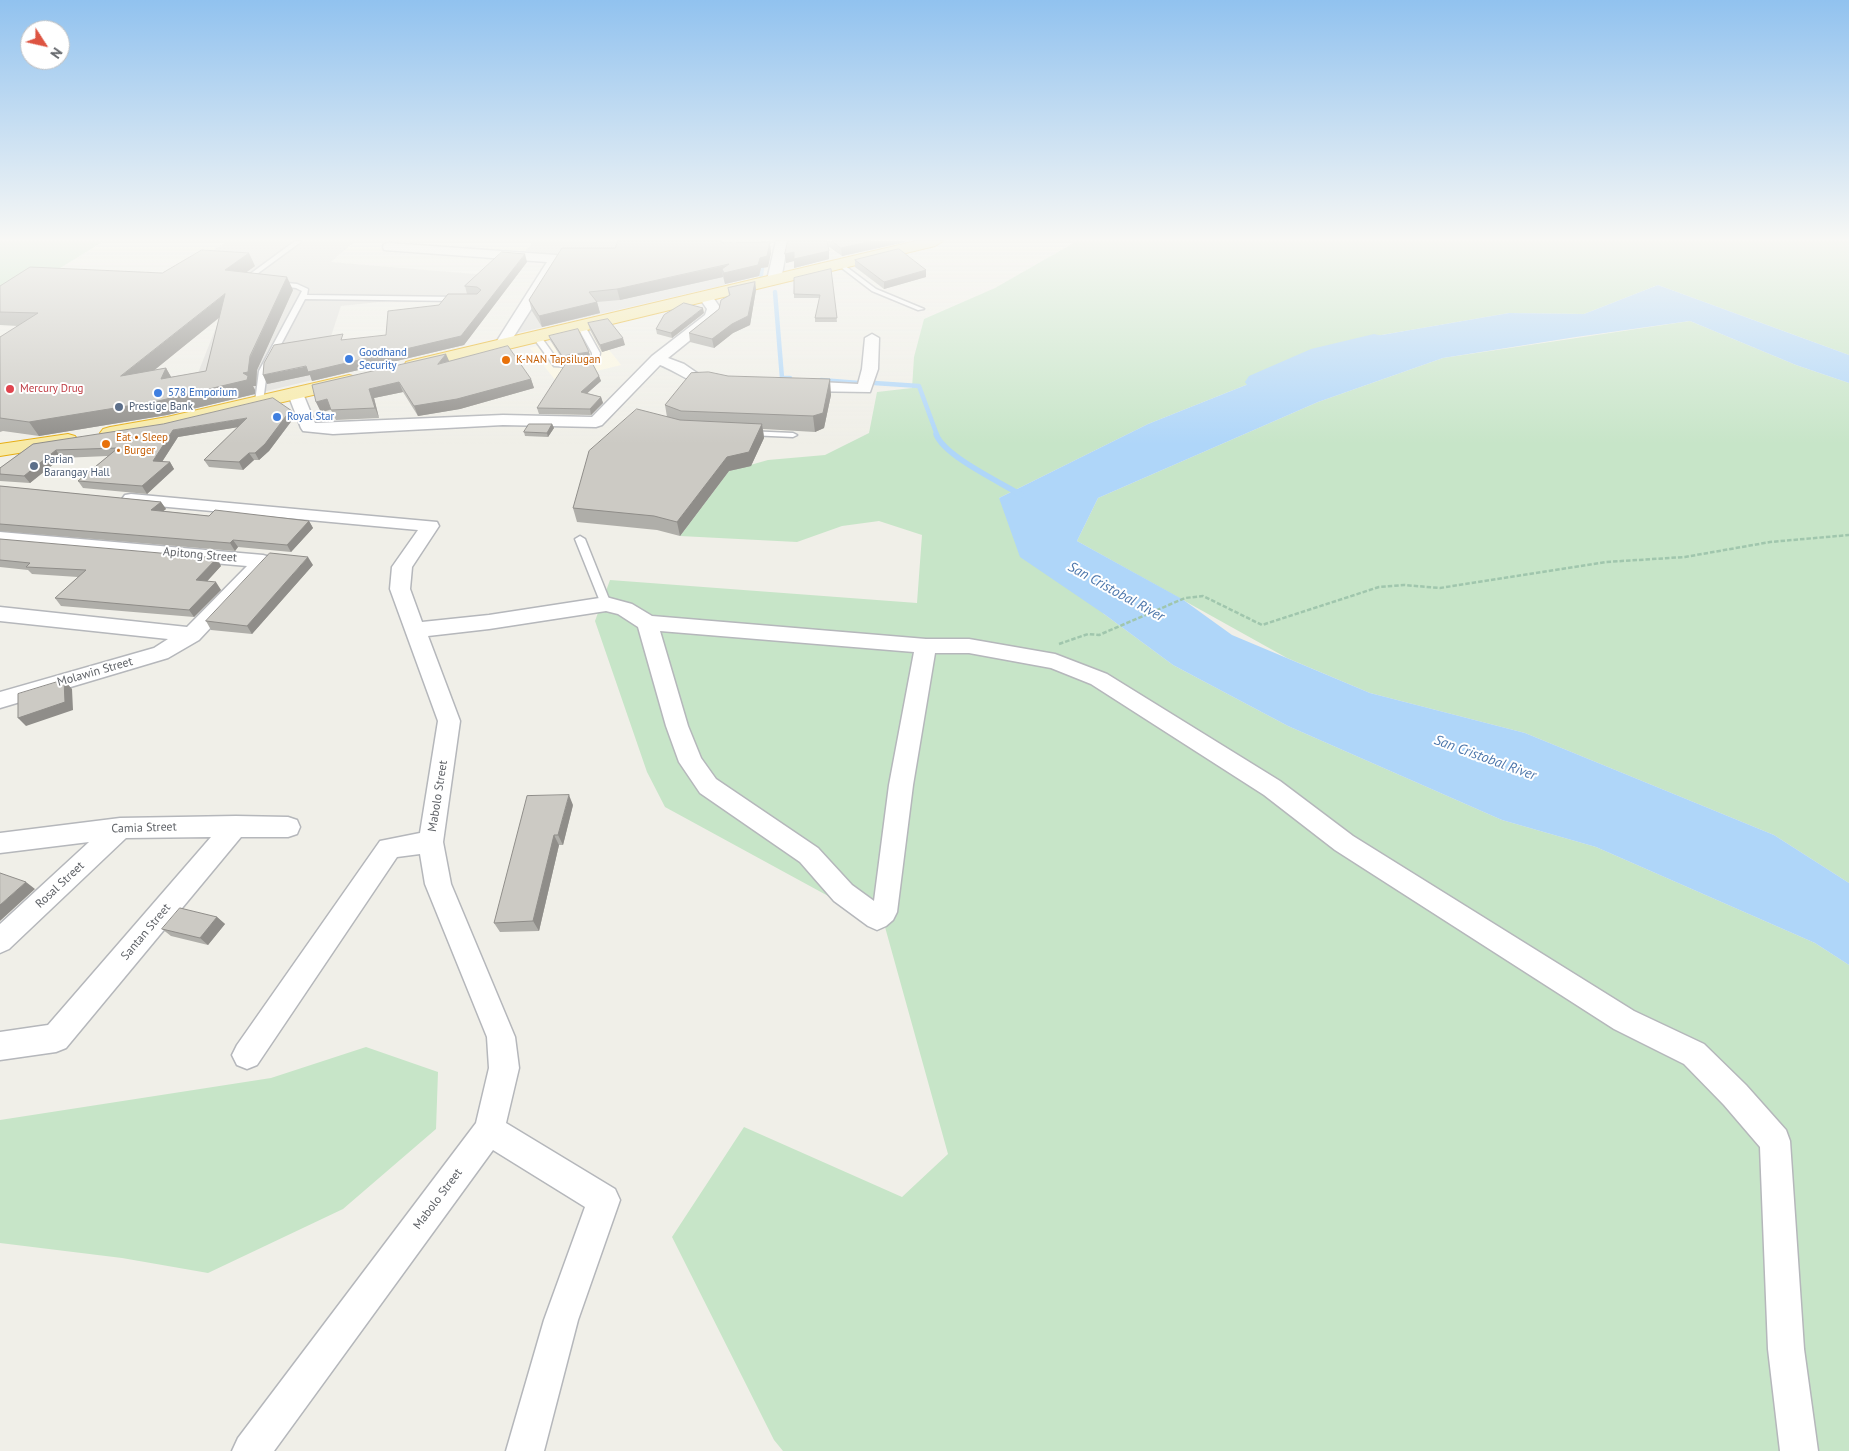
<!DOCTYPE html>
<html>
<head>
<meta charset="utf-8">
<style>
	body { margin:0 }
	#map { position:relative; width:1849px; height:1451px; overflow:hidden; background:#f0efe8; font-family:"PT Sans",sans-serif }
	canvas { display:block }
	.north { position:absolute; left:20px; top:20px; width:50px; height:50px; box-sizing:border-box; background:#fff; border:1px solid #bfc0c2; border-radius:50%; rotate:125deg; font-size:14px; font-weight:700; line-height:20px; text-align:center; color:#5f6267 }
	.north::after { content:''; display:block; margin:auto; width:18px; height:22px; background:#dd5442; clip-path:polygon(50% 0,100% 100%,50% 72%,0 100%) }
</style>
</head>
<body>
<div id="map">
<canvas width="1849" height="1451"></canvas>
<div class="north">N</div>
</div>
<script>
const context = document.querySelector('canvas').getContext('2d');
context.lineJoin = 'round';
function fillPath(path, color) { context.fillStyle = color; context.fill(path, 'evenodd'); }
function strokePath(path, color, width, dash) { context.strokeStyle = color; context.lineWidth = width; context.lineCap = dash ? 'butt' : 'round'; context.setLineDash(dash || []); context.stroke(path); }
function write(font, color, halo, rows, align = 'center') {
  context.font = font + ' "PT Sans",sans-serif'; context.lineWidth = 4; context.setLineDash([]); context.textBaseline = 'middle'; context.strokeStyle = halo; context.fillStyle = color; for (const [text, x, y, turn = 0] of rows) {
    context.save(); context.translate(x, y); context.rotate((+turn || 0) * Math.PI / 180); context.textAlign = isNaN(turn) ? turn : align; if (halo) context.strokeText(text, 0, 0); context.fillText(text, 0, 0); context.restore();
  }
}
fillPath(new Path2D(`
	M594,331L621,365L556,381L530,348Z`), '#fcf7e1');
fillPath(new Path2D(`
	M228,241H355L331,262L487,275L480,298L408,299L341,306L317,379L183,411L224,307L155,286Z
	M534,241H732L725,285L513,334L565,255L525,251Z`), '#dfdeda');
fillPath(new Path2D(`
	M0,241H104L5,302H0Z
	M1077,241H1849V355L1658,285L1584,314L1509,313L1364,338L1148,424L999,498L1104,614L1173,665L1288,726L1502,820L1596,847L1815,943L1849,965V1451H783L774,1440L672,1237L744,1127L902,1197L948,1154L885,927L665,807L647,772L595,621L610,580L917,603L922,535L879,521L842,526L797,542L680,536L729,471L768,460L825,455L869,433L877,392L912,388L914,357L924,319L995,288Z
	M1690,321L1796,365L1849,383V883L1774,835L1525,733L1370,693L1287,658L1077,541L1098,498L1318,402L1443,358Z
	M366,1047L438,1072L436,1129L343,1209L208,1273L122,1258L0,1243V1120L271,1078Z`), '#c7e5c8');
fillPath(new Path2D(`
	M1658,285L1849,355V383L1796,365L1690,321L1576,337L1443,358L1318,402L1098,498L1077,541L1182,599L1232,635L1370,693L1525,733L1774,835L1849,883V965L1815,943L1596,847L1502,820L1288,726L1173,665L1104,614L1020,557L999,498L1148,424L1364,338L1509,313L1584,314Z`), '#afd6f9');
strokePath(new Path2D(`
	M761,275L763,261
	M775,292L782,378H790
	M821,380L859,383
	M874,383L919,386L937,435`), '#afd6f9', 4.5);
strokePath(new Path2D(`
	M936,434C944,456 1000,482 1021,495`), '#afd6f9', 5.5);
fillPath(new Path2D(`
	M1374,334L1383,336L1387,342L1383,348L1329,361L1269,388L1259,390L1249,388L1245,382L1249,376L1311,349Z`), '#afd6f9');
const service = new Path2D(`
	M295,241H302L246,282H242V280Z
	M840,262L876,289L924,309L918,310L872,291L838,265L837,264Z
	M277,282L297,284L308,289L307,295L458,297L461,299L458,301L305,299L267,371L263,402L259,404L255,402L259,371L302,291L296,288L275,285L274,284Z
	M578,324L585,326L600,353L599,358L571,367L554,366L532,336L539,334L559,362H571L592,357V353L577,326Z
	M746,431L793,433L797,435L793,437L749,435H746Z
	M580,536L585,539L611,604L610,606H602L601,604L575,539Z`);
const minor = new Path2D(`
	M776,241H788L781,280L774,284L767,280Z
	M389,243L556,255L563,259L509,344L502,348L495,344L547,262L384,250L383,247L384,244Z
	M705,292L710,293L721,309L719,317L668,358L684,364L700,375L723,379L726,382L723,385C699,391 681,373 660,365L602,425L596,427L503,425L333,434L303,431L301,428L288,394L290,391H302L315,423L503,415L592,417L652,356L705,315L707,309L698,296Z
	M872,334L879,338L878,369L870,392L800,391L792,386L800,381L858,384L862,369L865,338Z
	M131,494L437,522L439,526L412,567L410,589L422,622L489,615L606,597L632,604L652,616L926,639H969L1055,654L1107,674L1280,781L1353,836L1634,1011L1704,1044L1746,1085L1786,1130L1790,1141L1804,1349L1818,1451H1780L1768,1349L1760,1147L1724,1105L1684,1064L1614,1029L1335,850L1264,795L1091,684L1051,668L969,653H935L913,785L897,912L893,920L886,926L877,930L868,926L834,901L800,862L700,793L679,762L666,726L638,627L618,614L606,611L489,629L428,636L460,721L443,842L451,884L515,1037L519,1068L506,1123L615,1189L620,1200L578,1320L544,1451H506L544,1320L585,1207L493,1150L274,1451H232L238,1438L476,1123L489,1068L487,1037L425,884L420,854L397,857L257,1065L247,1069L237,1065L232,1055L237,1045L380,841L420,833L438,721L390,589L392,567L418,530L125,503L122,499L125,495ZM660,631L914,652L889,785L874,901L852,885L818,848L716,779L701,758L688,726Z
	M0,532L263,555L270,557L273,561L199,640L168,658L0,708V692L154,648L168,639L0,621V607L187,627L247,566L0,544Z
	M236,816L288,817L297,820L300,827L297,834L288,837H241L66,1048L56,1052L0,1060V1032L48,1025L211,837L126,838L9,949L0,953V924L89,842L0,853V833L120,818Z`);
const trunk = new Path2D(`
	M916,241H943L935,246L413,372L406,370L404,366L406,362L413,360Z
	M349,375L356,377L358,381L356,385L167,429L110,439L103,437L100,433L103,429L110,427L167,417Z
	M68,434L75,436L78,440L75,444L0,456V444Z`);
strokePath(service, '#b5b7bb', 3);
strokePath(minor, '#b5b7bb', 3);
strokePath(trunk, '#e6ad12', 2);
strokePath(new Path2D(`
	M1059,644L1088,634L1099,635L1185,598L1203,596L1262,625L1379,587L1404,585L1440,588L1606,562L1685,557L1770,542L1849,535`), '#a0c6ad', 2.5, [4.5, 2]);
fillPath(service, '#fff');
fillPath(minor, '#fff');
fillPath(trunk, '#f7eaa7');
fillPath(new Path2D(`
	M788,241H905V242L842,256L828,246L829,259L794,268V261L786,263L785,254Z
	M726,243L771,253L768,267L761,268L759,276L725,284L723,277L620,300L597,302L600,313L542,327L532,311L529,300L615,248Z
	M855,260L926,270V277L884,289L855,267Z
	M527,262L464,345L312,381L310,375L267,384L386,335L439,305L467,294L465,286Z
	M255,266L246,272L293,290L257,370L256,386H253L255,390V394L167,415L39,436L3,431L0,432V337L18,326L0,325V286ZM219,318L206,371L171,377L166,368L154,370Z
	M831,269L837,322H815V318L820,298H794V294Z
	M755,282L756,290L750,325L733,333L714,348L690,342L689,333L719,309L729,296L728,288Z
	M704,313L672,338L657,334L656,329Z
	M588,323L625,345L602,352L590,330Z
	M549,336L589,352L590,356L563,360L550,340Z
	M449,361L531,379L534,388L460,409L418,416L403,392L374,398L379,418L336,420L331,410L321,412L316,402Z
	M599,376L601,381L587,393L601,397L603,403L591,415L539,414L537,408Z
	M831,395L824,428L815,432L763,429L764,438L751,466L729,471L680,536L657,530L577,522L573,508L667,417L665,405Z
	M295,418L293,419L269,451L259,460H254L243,470L209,467L204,460L238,427L178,437L162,462H170L174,469L147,494L83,488L78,481L108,456L61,458L30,483L0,481V468L33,444Z
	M552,424L554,428L548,437L525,436L524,432Z
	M0,486L161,502L166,509L163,511L209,516L309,521L313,528L291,552L238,547L235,551L0,531Z
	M0,539L221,566L207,581L221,590L194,617L61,606L55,598L78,577L32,574L28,570L0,567Z
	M313,565L252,634L211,630L206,621Z
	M573,805L563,845H559L539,931L500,932L494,923Z
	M217,917L225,924L208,945L171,936L162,929Z`), '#afaea9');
fillPath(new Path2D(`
	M871,241H905V242L842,256L841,248Z
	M770,242L771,253L768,267L761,268L759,276L725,284L722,269L723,277L620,300L617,289L760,258Z
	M829,251V259L794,268V261L786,263L785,254L794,252Z
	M249,253L255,266L232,283L225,270Z
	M525,254L527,262L464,345L312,381L310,375L267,384L263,375L461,336Z
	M926,270V277L884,289V282Z
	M287,277L293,290L257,370L256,386H253L255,390V394L167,415L39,436L29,422L243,373Z
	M755,282L756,290L750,325L733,333L714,348L712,339Z
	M225,294L232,307L130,390L121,376Z
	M597,302L600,313L542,327L539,316Z
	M703,308L704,313L672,338L671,333Z
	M623,338L625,345L602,352L600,345Z
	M589,352L590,356L563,360L562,356Z
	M446,354L450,363L438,364Z
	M166,368L174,382L161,379Z
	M599,376L601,381L582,398L581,392Z
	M531,379L534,388L460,409L418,416L414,406Z
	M830,379L831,395L824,428L815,432L813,416Z
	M399,382L403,392L374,398L379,418L375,408L369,389Z
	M601,397L603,403L591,415L590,409Z
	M327,399L332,409L321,412L316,402Z
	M292,411L295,418L293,419L269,451L259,460L255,453L289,412Z
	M247,418L251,425L178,437L158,468L153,461L173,430Z
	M552,424L554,428L548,437L547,433Z
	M762,424L764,438L751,466L729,471L680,536L677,522L727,457Z
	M56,450L61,458L30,483L24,476Z
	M249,453L254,460L243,470L239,462Z
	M170,462L174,469L147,494L142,486Z
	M161,502L166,509L156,517L151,510Z
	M309,521L313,528L291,552L287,545Z
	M233,540L238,547L235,551L230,543Z
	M308,557L313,565L252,634L247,626Z
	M217,558L221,566L201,588L196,580Z
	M216,582L221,590L194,617L189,610Z
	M64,680L72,689L73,710L26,726L18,718Z
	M569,795L573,805L563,845L558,835Z
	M554,835L559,845L539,931L533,921Z
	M26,882L35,889L0,921V905Z
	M217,917L225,924L208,945L200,938Z`), '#8f8d89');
const building = new Path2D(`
	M618,241H722V243L770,242L767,256L760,258L758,265L724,273L722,269L729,264L617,289L589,292L597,302L539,316L529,300L562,248H615Z
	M788,241H827L829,251L794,259V252L785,254Z
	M832,241H871L841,248Z
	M899,249L926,270L884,282L855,260Z
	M202,250L249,253L225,270L287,277L250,356L248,372L243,373L248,376L247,380L158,401L29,422L0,418V337L38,313L0,312V286L30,267L162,273ZM225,294L206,371L161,379L166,368L121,376Z
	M502,252L525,254L461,336L308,372L306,366L263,375L264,363L274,345L343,334L341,340L386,335L388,311L439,305L448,294H477L481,290L477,287L465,286Z
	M831,269L837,318H815L820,295L794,294V278Z
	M755,282L748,316L732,324L712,339L689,333L719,309L721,300L730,295L728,288Z
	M684,303L703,308L671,333L656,329L664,315Z
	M608,319L623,338L600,345L588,323Z
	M578,329L589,352L562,356L549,336Z
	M508,346L531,379L457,399L414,406L399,382L369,389L375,408L331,410L327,399L316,402L312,385L446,354L438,364Z
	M589,357L599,376L581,392L601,397L590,409L537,408L566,363Z
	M709,372L728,376L830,379L823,413L813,416L681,411L665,405L691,373Z
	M273,398L292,411L289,412L265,444L255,453H249L239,462L204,460L247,418L173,430L153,461L170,462L142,486L78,481L118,448L56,450L24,476L0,474V468L33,444L163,424Z
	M637,409L680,420L762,424L749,452L727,457L677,522L654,516L573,508L589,451Z
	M529,424H552L547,433L524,432Z
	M0,486L161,502L151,510L209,516L215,510L309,521L287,545L233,540L230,543L0,524Z
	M0,539L217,558L196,580L216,582L189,610L55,598L86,570L26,567L30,563L0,560Z
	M270,553L308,557L247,626L206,621Z
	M64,680L65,702L18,718V694Z
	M569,795L558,835H554L533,921L494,923L527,796Z
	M0,873L26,882L0,905Z
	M180,908L217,917L200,938L162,929Z`);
fillPath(building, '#cccac4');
strokePath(building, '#8f8d89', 1);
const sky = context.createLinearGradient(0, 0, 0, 444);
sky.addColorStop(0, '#91c2ef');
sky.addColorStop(0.54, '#f8f8f5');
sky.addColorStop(1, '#f8f8f500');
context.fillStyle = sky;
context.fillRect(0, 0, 1849, 444);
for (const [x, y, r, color] of [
	[349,359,5,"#3f7fe0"],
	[506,360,5,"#e8710a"],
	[10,389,5,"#e0444e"],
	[158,393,5,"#3f7fe0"],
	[119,407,5,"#5c6f8a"],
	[277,417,5,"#3f7fe0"],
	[106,444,5,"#e8710a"],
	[34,466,5,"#5c6f8a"]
]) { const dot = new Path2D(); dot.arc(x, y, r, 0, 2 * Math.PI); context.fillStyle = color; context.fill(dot); strokePath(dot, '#fff', 2); }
write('11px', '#366cbe', '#fff', [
	["Goodhand",359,353],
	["Security",359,366],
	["578 Emporium",168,393],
	["Royal Star",287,417]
], 'left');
write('11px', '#c56008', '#fff', [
	["K-NAN Tapsilugan",516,360],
	["Eat • Sleep",116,438],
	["• Burger",116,451]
], 'left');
write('11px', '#be3a42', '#fff', [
	["Mercury Drug",20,389]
], 'left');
write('11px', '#4e5e75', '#fff', [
	["Prestige Bank",129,407],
	["Parian",44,460],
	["Barangay Hall",44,473]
], 'left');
write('12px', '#5f6267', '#fff', [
	["Apitong Street",200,555,5],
	["Molawin Street",95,672,-16],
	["Mabolo Street",438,796,-81],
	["Camia Street",144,828,-2],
	["Rosal Street",60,885,-43],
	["Santan Street",146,932,-50],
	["Mabolo Street",438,1199,-53]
]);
write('italic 14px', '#4c76ab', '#fff', [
	["San Cristobal River",1116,592,29],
	["San Cristobal River",1485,758,20]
]);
</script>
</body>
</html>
